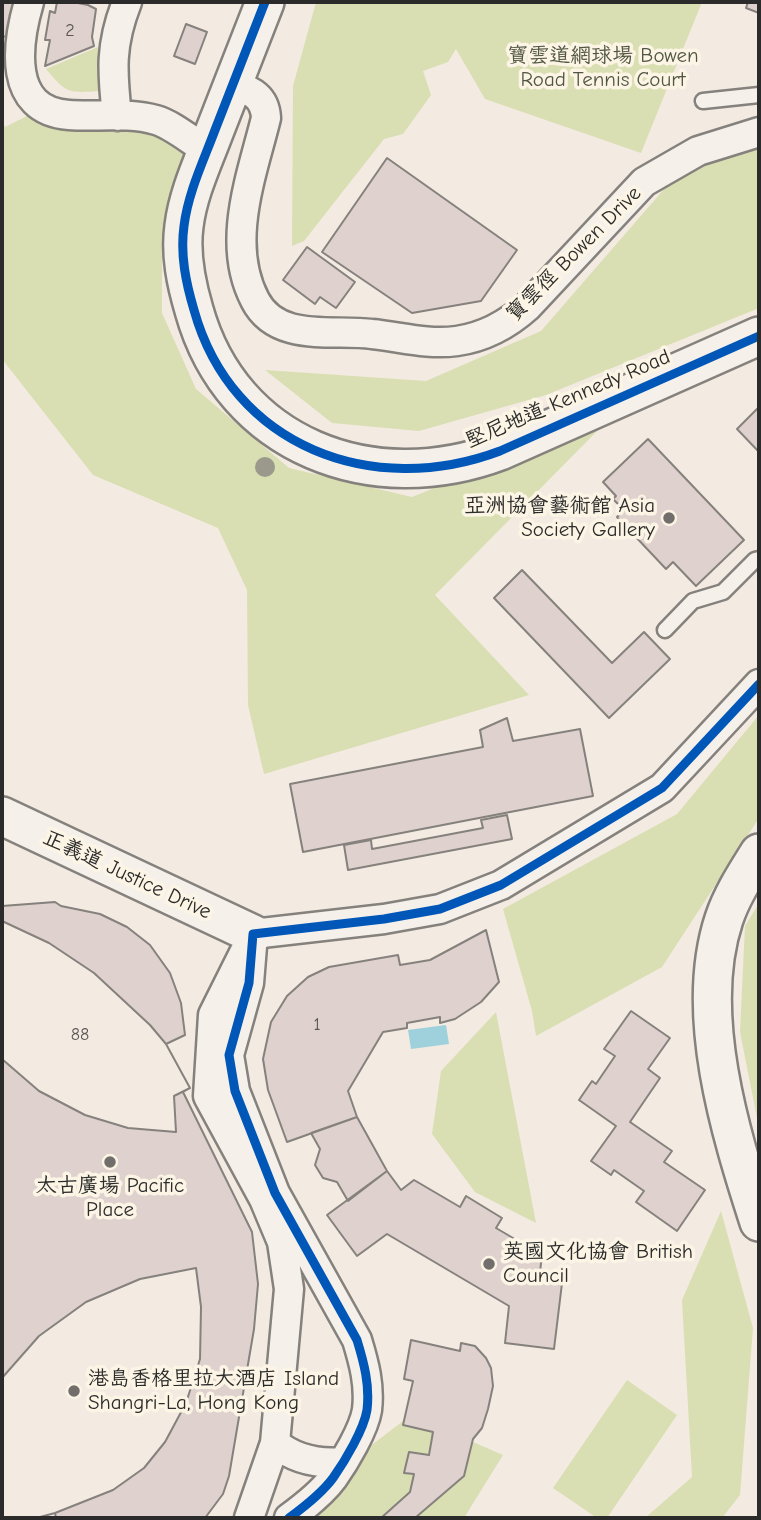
<!DOCTYPE html>
<html>
<head>
<meta charset="utf-8">
<style>
	body { margin:0 }
	#map { position:relative; width:761px; height:1520px; overflow:hidden; background:#f3eae2; font-family:"Comic Neue",sans-serif }
	canvas { display:block }
	.frame { position:absolute; inset:0; border:4px solid #2b2b2b; pointer-events:none }
</style>
</head>
<body>
<div id="map">
<canvas width="761" height="1520"></canvas>
<div class="frame"></div>
</div>
<script>
const context = document.querySelector('canvas').getContext('2d');
context.lineJoin = 'round';
function fillPath(path, color) { context.fillStyle = color; context.fill(path, 'evenodd'); }
function strokePath(path, color, width, dash) { context.strokeStyle = color; context.lineWidth = width; context.lineCap = dash ? 'butt' : 'round'; context.setLineDash(dash || []); context.stroke(path); }
function write(font, color, halo, rows, align = 'center') {
  context.font = font + ' "Comic Neue","LXGW WenKai TC",sans-serif'; context.lineWidth = 7; context.setLineDash([]); context.textBaseline = 'middle'; context.strokeStyle = halo; context.fillStyle = color; for (const [text, x, y, turn = 0] of rows) {
    context.save(); context.translate(x, y); context.rotate((+turn || 0) * Math.PI / 180); context.textAlign = isNaN(turn) ? turn : align; if (halo) context.strokeText(text, 0, 0); context.fillText(text, 0, 0); context.restore();
  }
}
fillPath(new Path2D(`
	M316,2H702L641,153L485,99L456,49L448,62L423,71L431,95L403,134L384,139L304,241L292,246L293,86Z
	M98,47L101,91C68,93 67,94 46,69Z
	M39,110L139,123L197,155L175,233L162,237V313L196,389L289,468L412,497L610,418L435,595L529,695L264,774L248,705L247,590L218,528L93,475L2,359V121L5,127Z
	M759,143V308L546,395L419,431L332,423L265,370L426,381L541,331L665,188L734,148Z
	M759,715V818L662,967L536,1036L532,1011L503,909L677,814Z
	M759,903V1128L740,1032L745,926Z
	M496,1012L536,1223L475,1192L432,1134L441,1071Z
	M721,1211L753,1328L740,1495L722,1518H645L692,1477L682,1300Z
	M627,1380L677,1415L607,1518H597L553,1488Z
	M411,1415L503,1455L464,1518H276Z`), '#d9dfb2');
fillPath(new Path2D(`
	M446,1025L449,1044L411,1049L408,1030Z`), '#9ed1dc');
const building = new Path2D(`
	M3,2H22L16,39L2,36Z
	M57,2H73L88,5L96,9L92,37L94,46L45,66L50,40H45L50,11L55,13Z
	M748,2H759V13L746,8Z
	M186,24L207,32L195,64L174,56Z
	M387,158L517,250L481,301L412,313L322,252Z
	M307,247L355,282L336,308L320,297L315,304L283,280Z
	M759,407V452L737,429Z
	M648,439L744,540L696,586L673,562L666,569L617,517L624,510L613,499L616,496L603,482Z
	M522,570L612,663L644,632L670,659L609,718L494,598Z
	M507,718L513,741L580,729L593,796L303,852L290,784L483,747L480,730Z
	M507,815L512,839L348,870L344,845L371,840L372,849L483,828L481,820Z
	M55,902L61,906L100,914L127,927L150,945L170,973L181,1003L185,1035L166,1044L190,1088L183,1092L252,1232L258,1284L254,1329L238,1423L229,1476L223,1494L205,1518H56L55,1513L40,1517H2V906Z
	M2,921L49,943L94,973L150,1025L166,1044L190,1088L174,1096L176,1132L128,1128L85,1115L39,1091L2,1059Z
	M486,930L499,982L481,1002L455,1019L440,1023V1017L407,1023V1028L383,1032L348,1091L357,1117L287,1142L268,1090L263,1059L271,1022L287,996L308,977L329,967L398,955L400,965L430,960Z
	M631,1011L670,1038L648,1069L660,1078L630,1122L672,1151L664,1162L705,1190L677,1231L636,1202L644,1191L614,1170L611,1175L591,1161L616,1126L579,1100L592,1081L596,1084L615,1056L604,1049Z
	M357,1117L387,1171L348,1201L337,1182L323,1178L315,1165L320,1149L311,1133Z
	M387,1171L401,1190L414,1180L460,1207L466,1196L502,1218L496,1228L542,1255L540,1272L563,1275L554,1349L505,1343L509,1306L387,1234L357,1256L327,1215Z
	M196,1268L201,1307L200,1359L186,1403L165,1442L144,1468L113,1490L55,1513L40,1517H2V1378L39,1336L86,1302L140,1279Z
	M411,1340L460,1351L461,1343L475,1346L486,1358L491,1368L493,1386L488,1409L482,1428L473,1439L464,1476L415,1518H381L410,1492L414,1474L404,1473L409,1452L429,1455L433,1432L403,1425L413,1381L404,1379Z`);
fillPath(building, '#dfd1cd');
strokePath(building, '#85817d', 2);
const service = new Path2D(`
	M703,101L759,95
	M665,630L693,601L723,592L755,560L759,559`);
const minor = new Path2D(`
	M29,2C17,43 7,111 69,115C98,117 128,112 156,120C173,125 191,141 207,150
	M233,84C251,91 265,96 266,118C252,175 225,243 255,300C277,343 333,329 372,334C401,337 427,345 457,341C485,337 507,325 528,306L644,182L698,151L759,132
	M117,116C112,71 110,45 127,2
	M253,934L249,983L229,1055L235,1091L275,1193L357,1340C364,1363 370,1385 367,1410C364,1429 345,1461 333,1478C322,1493 304,1507 289,1518
	M253,934L384,919L440,909L501,885L662,788L759,684
	M244,953L213,1015L208,1096L264,1199L282,1242L289,1289L275,1443L249,1518
	M275,1443C294,1459 318,1464 342,1462`);
const tertiary = new Path2D(`
	M265,2C248,45 231,88 215,130C203,162 188,193 184,226C180,255 186,283 194,310C232,447 373,499 500,451L759,336
	M2,816L253,934
	M759,853C746,874 732,895 724,919C693,1012 730,1132 759,1222`);
strokePath(service, '#85817d', 19);
strokePath(minor, '#85817d', 33);
strokePath(tertiary, '#85817d', 42);
strokePath(service, '#f5f1ea', 14);
strokePath(minor, '#f5f1ea', 28);
strokePath(tertiary, '#f5f1ea', 37);
strokePath(new Path2D(`
	M265,2C248,45 231,88 215,130C203,162 188,193 184,226C180,255 186,283 194,310C232,447 373,499 500,451L759,336
	M289,1518C304,1507 322,1493 333,1478C345,1461 364,1429 367,1410C370,1385 364,1363 357,1340L275,1193L235,1091L229,1055L249,983L253,934L384,919L440,909L501,885L662,788L759,684`), '#0057b8', 9);
context.fillStyle = '#9a998b';
for (const [x, y] of [
	[265,467]
]) { context.beginPath(); context.arc(x, y, 10, 0, 2 * Math.PI); context.fill(); }
for (const [x, y, r, color] of [
	[669,518,7,"#716e6b"],
	[110,1162,7,"#716e6b"],
	[489,1264,7,"#716e6b"],
	[74,1391,7,"#716e6b"]
]) { const dot = new Path2D(); dot.arc(x, y, r, 0, 2 * Math.PI); context.fillStyle = color; context.fill(dot); strokePath(dot, '#fcf5e5', 2.5); }
write('18px', '#5a5655', null, [
	["2",70,31],
	["1",317,1025],
	["88",80,1035]
]);
write('21px', '#515643', '#fcf5e5', [
	["寶雲道網球場 Bowen",603,56],
	["Road Tennis Court",603,80]
]);
write('21px', '#2b2b2b', '#fcf5e5', [
	["寶雲徑 Bowen Drive",574,254,-45],
	["堅尼地道 Kennedy Road",568,399,-23],
	["正義道 Justice Drive",127,875,25]
]);
write('21px', '#2b2b2b', '#fcf5e5', [
	["亞洲協會藝術館 Asia",655,506,"right"],
	["Society Gallery",655,530,"right"],
	["太古廣場 Pacific",110,1186,"center"],
	["Place",110,1210,"center"],
	["英國文化協會 British",503,1252],
	["Council",503,1276],
	["港島香格里拉大酒店 Island",88,1379],
	["Shangri-La, Hong Kong",88,1403]
], 'left');
</script>
</body>
</html>
